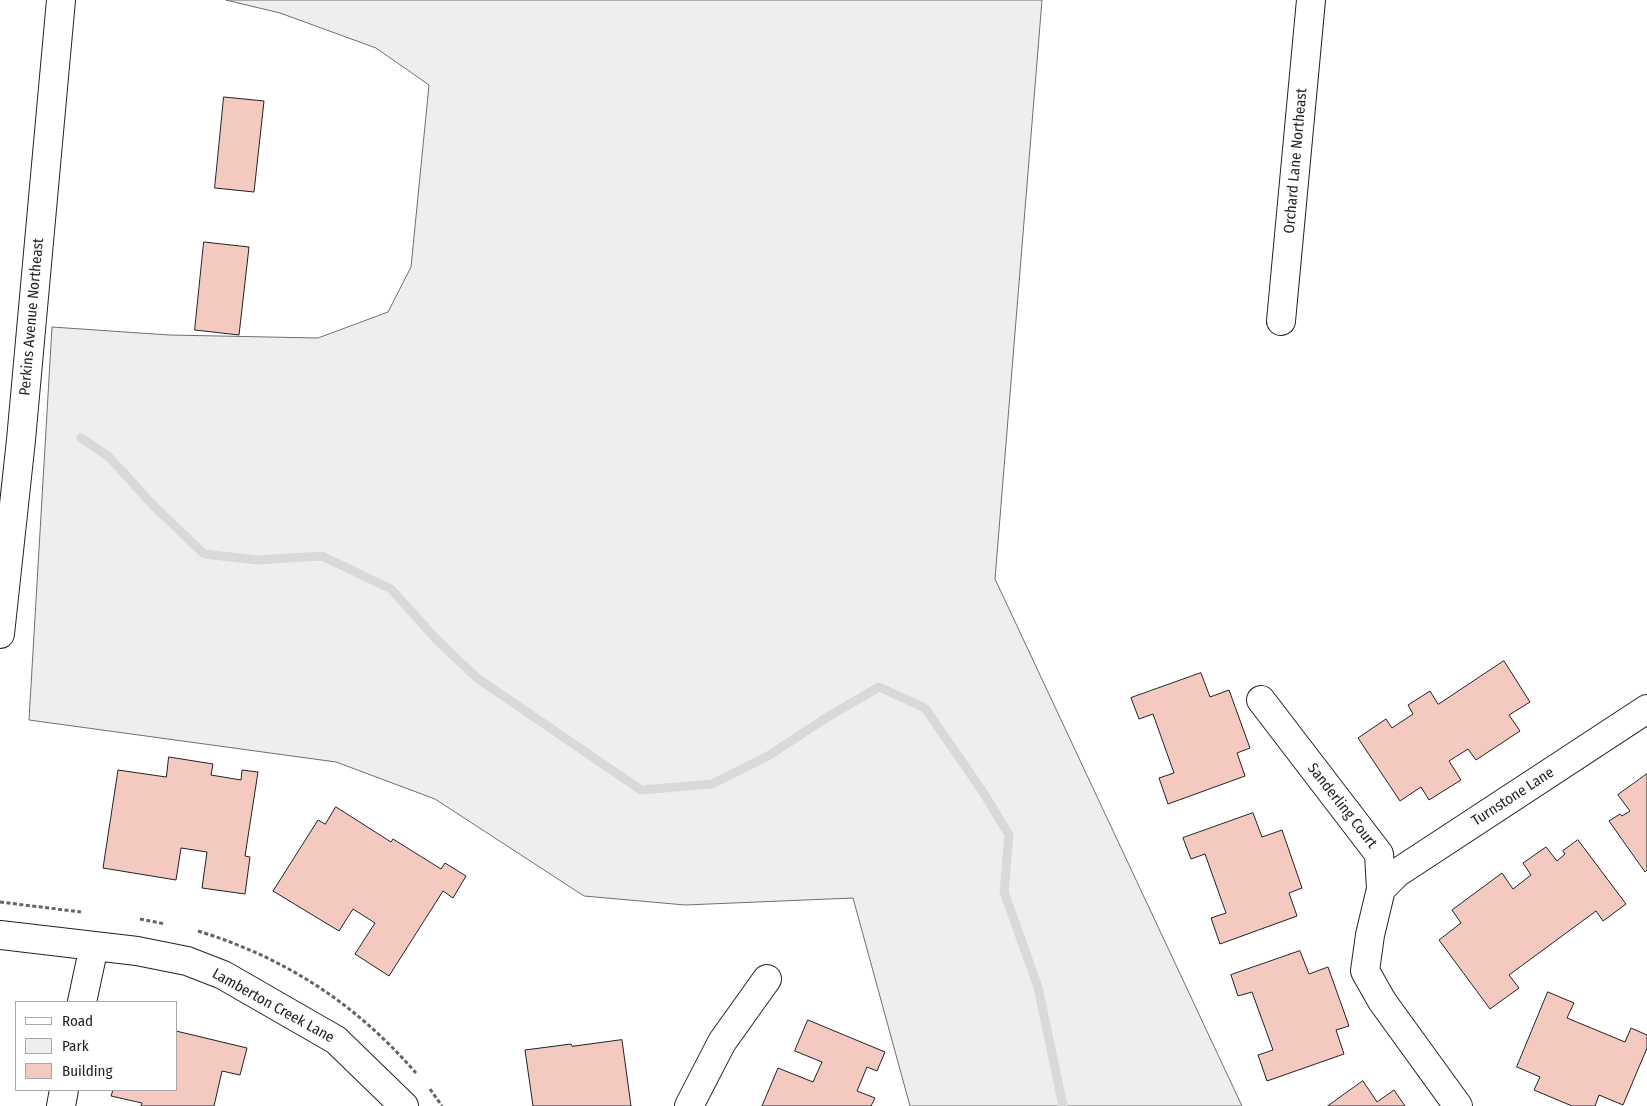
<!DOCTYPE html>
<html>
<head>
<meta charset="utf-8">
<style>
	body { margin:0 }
	#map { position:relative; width:1647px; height:1106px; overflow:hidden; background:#fff; font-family:"Fira Sans Condensed",sans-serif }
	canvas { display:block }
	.legend { position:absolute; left:15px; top:1001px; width:162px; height:90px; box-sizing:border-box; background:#fff; border:1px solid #a7a7a7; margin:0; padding:6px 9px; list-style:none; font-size:15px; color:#222 }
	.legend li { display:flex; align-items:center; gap:10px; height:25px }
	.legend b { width:25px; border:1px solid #a7a7a7 }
</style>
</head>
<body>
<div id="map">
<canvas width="1647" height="1106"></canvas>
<ul class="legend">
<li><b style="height:6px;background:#fff"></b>Road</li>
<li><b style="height:14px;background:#eee"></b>Park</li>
<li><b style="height:14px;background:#f3c9c0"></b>Building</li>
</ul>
</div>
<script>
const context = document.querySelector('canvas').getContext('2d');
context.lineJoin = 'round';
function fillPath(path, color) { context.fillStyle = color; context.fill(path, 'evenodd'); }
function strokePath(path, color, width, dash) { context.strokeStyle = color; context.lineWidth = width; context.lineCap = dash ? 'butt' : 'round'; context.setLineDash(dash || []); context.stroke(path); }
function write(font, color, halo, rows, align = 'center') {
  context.font = font + ' "Fira Sans Condensed",sans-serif'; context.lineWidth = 4; context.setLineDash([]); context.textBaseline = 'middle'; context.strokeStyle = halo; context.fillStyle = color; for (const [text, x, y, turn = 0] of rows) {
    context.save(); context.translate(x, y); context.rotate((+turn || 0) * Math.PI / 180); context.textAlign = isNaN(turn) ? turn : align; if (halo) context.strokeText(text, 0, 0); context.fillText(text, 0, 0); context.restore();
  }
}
const green = new Path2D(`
	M226,0H1042L995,579L1242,1106H910L853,898L685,905L584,896L435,799L336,762L29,720L52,327L169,335L318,338L388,312L411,267L429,85L376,48L280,13Z`);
fillPath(green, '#eee');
strokePath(green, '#6f6f6f', 1);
strokePath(new Path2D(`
	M81,438L108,456L153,505L204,554L257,560L322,556L391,589L437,640L477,678L641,790L712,784L768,756L826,718L879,687L925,708L983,792L1009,835L1004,892L1038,987L1063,1106`), '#d9d9d9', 9);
const building = new Path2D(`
	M224,97L264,101L254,192L215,188Z
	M204,242L249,247L239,335L195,330Z
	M1504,661L1530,702L1509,715L1520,731L1476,760L1468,749L1449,761L1461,780L1429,800L1421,787L1400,801L1358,738L1386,719L1392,728L1413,714L1408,705L1430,691L1438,704Z
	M1201,673L1210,697L1229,690L1250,748L1237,753L1245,776L1168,804L1159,778L1174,773L1153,714L1139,719L1131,698Z
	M169,757L213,764L211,775L241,780L242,770L258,772L245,856L250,857L245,894L202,888L207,852L181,848L176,880L103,868L118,770L166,777Z
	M1647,774V870L1645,872L1609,821L1620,814L1622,816L1630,811L1618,795Z
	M336,807L391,842L393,839L441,869L445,863L466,876L453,898L443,891L389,976L355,954L375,923L353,909L339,931L273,891L318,820L325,824Z
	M1253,813L1262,837L1282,830L1302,888L1289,893L1297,916L1220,944L1211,918L1226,913L1205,854L1191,859L1183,838Z
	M1578,840L1626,904L1603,921L1596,911L1509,975L1519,988L1490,1009L1439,940L1461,923L1452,910L1502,873L1513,889L1531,875L1523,863L1546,847L1557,861L1565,854L1563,851Z
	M1300,951L1309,974L1328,967L1349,1026L1336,1030L1344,1054L1267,1081L1258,1055L1273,1050L1252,992L1238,996L1231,975Z
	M1548,992L1574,1003L1567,1018L1625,1042L1631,1028L1647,1035V1048L1623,1105L1599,1095L1595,1106H1572L1534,1090L1540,1077L1517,1067Z
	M808,1020L885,1052L877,1071L867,1067L857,1091L875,1098L871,1106H762L778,1068L813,1082L822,1062L795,1051Z
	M176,1031L247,1048L240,1075L222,1071L214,1106H141L142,1103L111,1096L113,1090H176Z
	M622,1040L631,1106H533L525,1050L571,1044L572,1046Z
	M1363,1081L1377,1102L1394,1090L1405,1106H1328Z`);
fillPath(building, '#f3c9c0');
strokePath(building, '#222', 1);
const minor = new Path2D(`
	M1281,321L1311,0
	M0,634L21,440L61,0
	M1261,700L1379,854L1381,889L1370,935L1365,971L1382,1001L1458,1106
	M1381,889L1397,873L1647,709
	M0,935L137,951L187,961L223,975L336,1040L404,1106
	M82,1002L94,946
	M61,1106L64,1090
	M689,1106L722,1042L767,979`);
strokePath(minor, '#222', 30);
strokePath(new Path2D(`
	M0,902L81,912
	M140,919L165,924
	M198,931C286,958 356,1004 416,1073
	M430,1089L442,1106`), '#646464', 3, [4, 2.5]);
strokePath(minor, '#fff', 28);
write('15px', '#222', '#fff', [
	["Orchard Lane Northeast",1296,161,-85],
	["Perkins Avenue Northeast",32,317,-85],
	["Turnstone Lane",1513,797,-33],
	["Sanderling Court",1342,806,52],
	["Lamberton Creek Lane",273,1006,29]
]);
</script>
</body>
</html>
